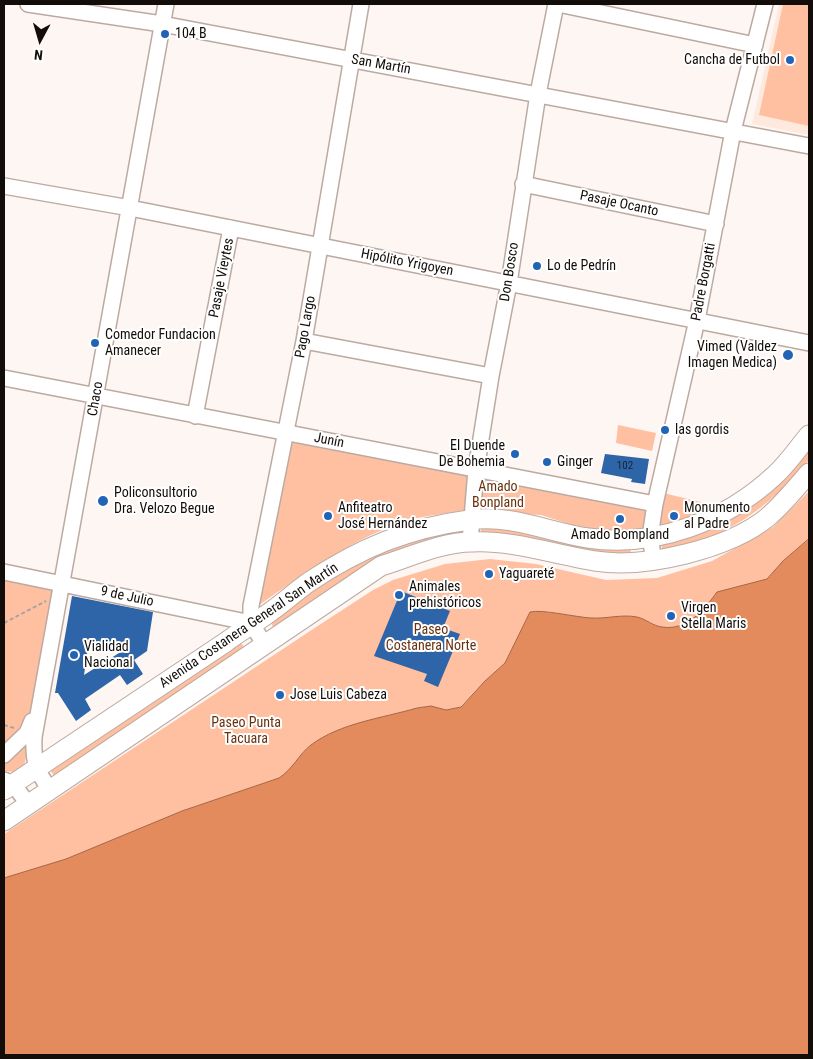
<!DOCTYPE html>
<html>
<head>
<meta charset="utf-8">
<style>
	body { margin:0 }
	#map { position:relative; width:813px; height:1059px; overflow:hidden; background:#fef6f3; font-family:"Roboto Condensed",sans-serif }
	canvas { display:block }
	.frame { position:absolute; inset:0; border:5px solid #130d0a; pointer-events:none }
	.north { position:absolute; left:15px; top:15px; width:50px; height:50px; -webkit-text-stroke:4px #fff; paint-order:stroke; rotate:186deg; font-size:14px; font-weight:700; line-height:20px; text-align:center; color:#130d0a }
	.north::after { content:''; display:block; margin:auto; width:18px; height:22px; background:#130d0a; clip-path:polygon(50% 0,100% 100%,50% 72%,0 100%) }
</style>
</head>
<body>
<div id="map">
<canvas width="813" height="1059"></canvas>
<div class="frame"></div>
<div class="north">N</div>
</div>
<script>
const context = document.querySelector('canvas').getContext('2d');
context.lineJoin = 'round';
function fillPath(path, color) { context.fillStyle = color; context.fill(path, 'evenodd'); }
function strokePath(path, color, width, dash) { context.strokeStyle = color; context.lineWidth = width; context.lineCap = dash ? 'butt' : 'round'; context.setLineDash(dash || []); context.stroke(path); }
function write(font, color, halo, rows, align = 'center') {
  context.font = font + ' "Roboto Condensed",sans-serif'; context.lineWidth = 4; context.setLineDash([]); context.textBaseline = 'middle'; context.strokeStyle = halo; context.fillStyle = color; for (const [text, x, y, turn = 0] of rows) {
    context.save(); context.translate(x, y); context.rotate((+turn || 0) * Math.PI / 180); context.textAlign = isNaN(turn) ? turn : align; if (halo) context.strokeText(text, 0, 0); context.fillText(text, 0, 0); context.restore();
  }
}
fillPath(new Path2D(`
	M779,4H809V135L752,124Z`), '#fee9de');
fillPath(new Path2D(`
	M783,4H809V126L759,115Z
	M618,425L656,433L652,451L616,443Z
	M288,437L472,471L466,510C447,514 427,515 409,520C354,537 306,573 259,605L255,601Z
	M809,441V460C765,512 729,535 663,553L660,540L699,529Z
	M482,474L651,508L647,534L585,529L541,515L477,512Z
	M809,491V539L783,561L767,579L717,592C704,610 687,631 662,627C653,626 646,619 637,617C622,614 606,619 591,618C574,617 543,608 530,612L505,663L485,681L460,707L446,710L431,706L417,708C383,718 340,723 311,745C299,754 293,769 279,778L182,811L66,859L4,878V834L310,631L373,590L393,580L445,564L490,559L536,564L606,580L657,578L712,561L773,527Z
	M663,493L722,507L660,528L656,525Z
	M500,525L630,544L631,555L609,556L481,539V527Z
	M455,529L456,540L422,548L275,630L269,620L355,563L387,547Z
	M4,578L57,589L29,723L4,752Z
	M239,640L246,650L55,777L48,767Z
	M29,737L24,768L13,772L4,771V758Z`), '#fec0a1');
const water = new Path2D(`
	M809,539V1055H4V878L66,859L182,811L279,778C293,769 299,754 311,745C340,723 383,718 417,708L431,706L446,710L461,707L485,681L505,663L530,612C543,609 574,617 591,618C606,619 622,614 637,617C646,619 653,626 662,627C687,631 704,610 717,592L767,579L783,561Z`);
fillPath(water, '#e38b5d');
strokePath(water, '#a56544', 1);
fillPath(new Path2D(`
	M605,454L649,459L645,484L631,482L632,479L601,473Z
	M401,591L450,611L443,628L460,634L438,687L424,681L427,674L374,656Z
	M72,596L153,612L147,651L134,660L143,674L127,685L120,675L85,699L91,710L76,721L58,693H55ZM89,641L127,648L84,675Z`), '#2e64a8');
const minor = new Path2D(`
	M28,4L162,24L809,146
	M558,4L755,45
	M523,184L716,224
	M4,186L130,208L809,343
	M304,341L491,376
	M4,378L655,504
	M195,416L231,228
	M470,542L476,470L491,376L509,283L538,94L556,4
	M654,561L650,537L655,504L697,320L733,131L765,4
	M4,572L251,623
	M265,645L251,623V606L304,341L361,4
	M4,755L27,733L32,721
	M4,780L13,784L29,805
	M50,790C36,770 33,763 34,737L166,4`);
const major = new Path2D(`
	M4,790L226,642C240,631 256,623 270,612C283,603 295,592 309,582C360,548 408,528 469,520C513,514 547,532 588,538C656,548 726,521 775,475C788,463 798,448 809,435
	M4,821L381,566C410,557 442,542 472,542C514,540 555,555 595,561C645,569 729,549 768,517C783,504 796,488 809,473`);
strokePath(minor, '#bcaaa1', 18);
strokePath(major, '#bcaaa1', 21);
strokePath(new Path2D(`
	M4,623L46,601
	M4,725L14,728`), '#a9a29f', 2, [4, 2.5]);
strokePath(minor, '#fff', 15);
strokePath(major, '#fff', 19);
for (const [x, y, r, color] of [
	[165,34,5,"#2163b4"],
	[790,60,5,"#2163b4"],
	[537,266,5,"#2163b4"],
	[95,343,5,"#2163b4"],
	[788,355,6,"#2163b4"],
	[665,430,5,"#2163b4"],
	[515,454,5,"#2163b4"],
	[547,462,5,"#2163b4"],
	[103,501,6,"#2163b4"],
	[328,516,5,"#2163b4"],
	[674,516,5,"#2163b4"],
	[620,519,5,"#2163b4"],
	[489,574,5,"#2163b4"],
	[399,595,5,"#2163b4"],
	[671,616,5,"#2163b4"],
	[74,655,5,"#2163b4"],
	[280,695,5,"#2163b4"]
]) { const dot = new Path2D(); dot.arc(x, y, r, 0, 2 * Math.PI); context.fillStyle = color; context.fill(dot); strokePath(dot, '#fff', 2); }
write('11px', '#1a2332', null, [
	["102",625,466]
]);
write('14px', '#130d0a', '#fff', [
	["104 B",175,34],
	["Cancha de Futbol",780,60,"right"],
	["Lo de Pedrín",547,266],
	["Comedor Fundacion",105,335],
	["Amanecer",105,351],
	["Vimed (Valdez",777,347,"right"],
	["Imagen Medica)",777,363,"right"],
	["las gordis",675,430],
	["El Duende",505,446,"right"],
	["De Bohemia",505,462,"right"],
	["Ginger",557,462],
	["Policonsultorio",114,493],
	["Dra. Velozo Begue",114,509],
	["Anfiteatro",338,508],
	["José Hernández",338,524],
	["Monumento",684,508],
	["al Padre",684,524],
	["Amado Bompland",620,535,"center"],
	["Yaguareté",499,574],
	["Animales",409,587],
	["prehistóricos",409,603],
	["Virgen",681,608],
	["Stella Maris",681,624],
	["Vialidad",84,647],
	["Nacional",84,663],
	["Jose Luis Cabeza",290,695]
], 'left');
write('14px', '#130d0a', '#fff', [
	["San Martín",381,65,10],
	["Pasaje Ocanto",619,204,12],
	["Hipólito Yrigoyen",407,263,11],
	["Don Bosco",510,272,-81],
	["Pasaje Vieytes",222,278,-79],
	["Padre Borgatti",704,282,-79],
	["Pago Largo",306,327,-80],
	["Chaco",96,399,-80],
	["Junín",329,441,11],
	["9 de Julio",127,597,12],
	["Avenida Costanera General San Martín",249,626,-34]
]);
write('14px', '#6a310f', '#fff', [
	["Amado",498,487],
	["Bonpland",498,503],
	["Paseo",431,630],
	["Costanera Norte",431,646],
	["Paseo Punta",246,723],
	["Tacuara",246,739]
]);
</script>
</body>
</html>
